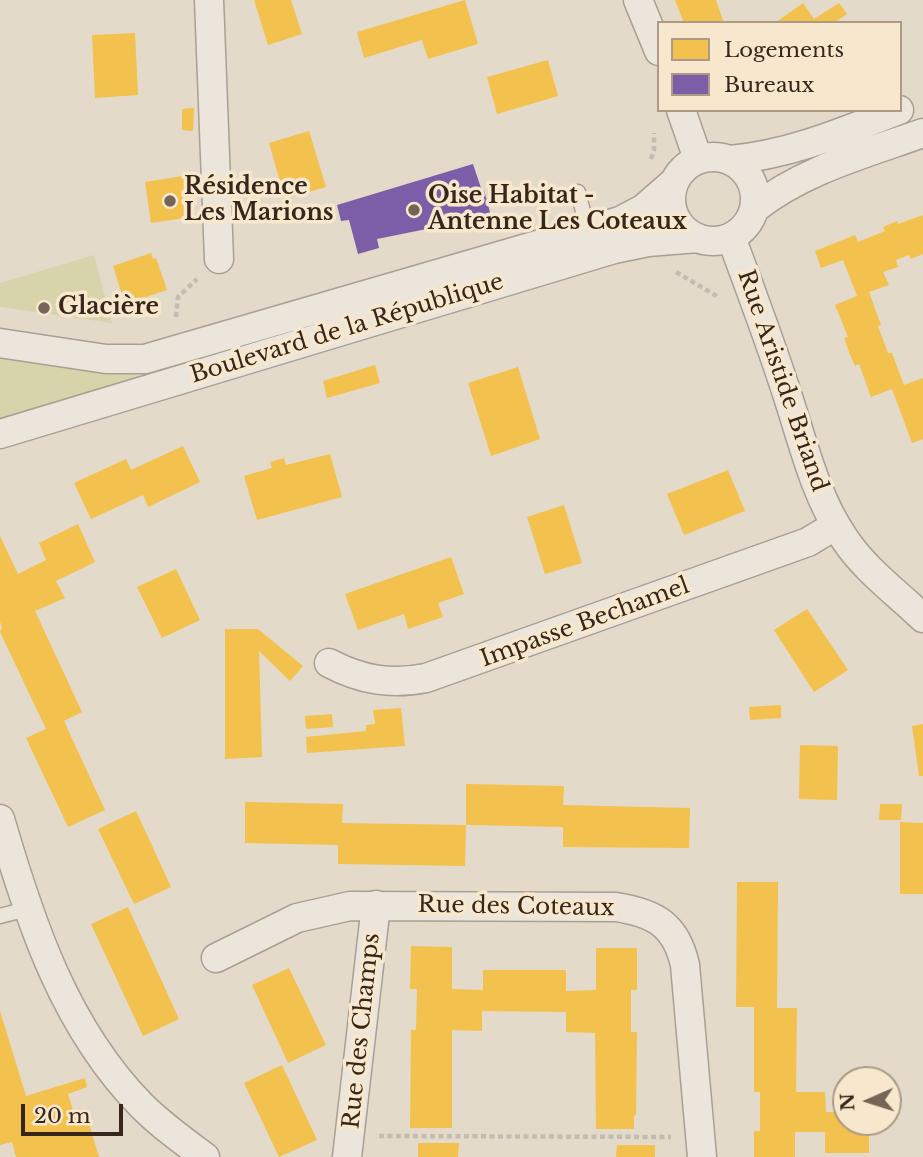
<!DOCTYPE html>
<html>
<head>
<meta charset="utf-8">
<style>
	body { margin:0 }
	#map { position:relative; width:923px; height:1157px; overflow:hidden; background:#e4dac9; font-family:"Libre Baskerville",serif }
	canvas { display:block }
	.legend { position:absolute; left:657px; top:21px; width:245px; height:91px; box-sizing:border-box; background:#f7e8cd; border:2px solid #aa9a86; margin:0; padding:9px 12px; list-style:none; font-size:21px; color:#37261b }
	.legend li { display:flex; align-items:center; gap:14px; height:35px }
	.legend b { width:35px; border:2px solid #aa9a86 }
	.north { position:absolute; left:832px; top:1066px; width:70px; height:70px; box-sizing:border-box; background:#f7e8cd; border:2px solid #aa9a86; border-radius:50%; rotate:267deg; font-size:19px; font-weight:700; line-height:28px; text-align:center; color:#37261b }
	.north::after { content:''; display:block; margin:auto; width:24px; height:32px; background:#746558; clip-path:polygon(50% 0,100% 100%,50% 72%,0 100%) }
	.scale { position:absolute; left:21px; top:1104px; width:102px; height:32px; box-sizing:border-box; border:4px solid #37261b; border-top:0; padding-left:9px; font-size:21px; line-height:24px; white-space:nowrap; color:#37261b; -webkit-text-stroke:5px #f7e8cd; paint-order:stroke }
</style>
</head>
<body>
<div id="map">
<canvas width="923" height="1157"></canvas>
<ul class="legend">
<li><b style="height:19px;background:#f2c14e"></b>Logements</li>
<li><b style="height:19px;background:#7b5ea7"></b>Bureaux</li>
</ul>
<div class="north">N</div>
<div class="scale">20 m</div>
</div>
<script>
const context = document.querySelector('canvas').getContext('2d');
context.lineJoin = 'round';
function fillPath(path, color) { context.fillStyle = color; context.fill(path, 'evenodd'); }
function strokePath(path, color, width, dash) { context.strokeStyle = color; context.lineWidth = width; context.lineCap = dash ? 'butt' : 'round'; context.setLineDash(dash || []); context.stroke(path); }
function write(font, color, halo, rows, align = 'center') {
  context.font = font + ' "Libre Baskerville",serif'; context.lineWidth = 7; context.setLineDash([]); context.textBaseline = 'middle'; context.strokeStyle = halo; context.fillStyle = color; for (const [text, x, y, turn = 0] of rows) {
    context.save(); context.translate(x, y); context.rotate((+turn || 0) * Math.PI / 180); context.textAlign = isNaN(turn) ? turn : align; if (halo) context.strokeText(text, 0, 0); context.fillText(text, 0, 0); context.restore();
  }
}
fillPath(new Path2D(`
	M94,255L112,323L0,307V283Z
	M0,356L142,376L0,421Z`), '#d7d3aa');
fillPath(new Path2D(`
	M254,0H291L302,34L268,45Z
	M465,0L478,44L428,59L422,40L364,58L357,32Z
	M675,0H716L724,23H684Z
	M803,3L814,19L839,3L847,14L834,23H775Z
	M135,33L138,95L95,98L92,35Z
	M548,60L558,96L497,114L487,77Z
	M194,108L193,131L182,130V109Z
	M309,131L326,187L285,199L269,143Z
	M189,175L193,210L190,211L191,217L151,223L145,182Z
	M923,215V254L911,259L909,255L896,260L898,267L883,272L889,285L869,292L881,325L878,326L888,353H892L904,385L923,378V439L912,443L892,389L871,397L859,364L855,366L849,352L844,338L848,337L835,305L857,296L843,260L821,268L815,251L855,235L858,242L885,231L883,227L897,221L898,224Z
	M151,253L153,259L156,258L167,290L125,304L113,266Z
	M375,365L380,383L327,398L323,381Z
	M518,367L540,439L491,456L468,383Z
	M183,446L200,482L148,507L143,495L91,519L74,483L126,459L131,470Z
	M330,454L342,497L257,520L244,476L272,468L270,462L284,458L286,465Z
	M728,470L745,511L684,535L667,494Z
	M564,505L582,563L545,574L527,517Z
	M78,524L95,562L56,581L65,598L35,611L82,712L64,721L105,810L68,827L26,738L46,729L0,632L2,627L0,622V536L18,574L46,560L39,543Z
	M451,557L464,594L438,603L443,617L408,629L404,614L358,630L345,594Z
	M176,569L200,620L162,638L137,587Z
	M807,609L848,670L814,692L774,630Z
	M225,629H258L303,666L290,681L259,651L262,757L225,759Z
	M781,705V718L750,720L749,707Z
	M401,708L405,746L307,753L306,737L366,731V725L375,724L373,710Z
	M332,714L333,727L306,729L305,716Z
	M923,724V776H919L912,726Z
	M800,745L838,746L837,800L799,799Z
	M466,784L564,786L563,805L690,808L689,848L563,847V827L466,825L465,866L338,864V845L245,843V802L343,804L342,823L466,825Z
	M880,804H902L901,820H879Z
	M136,811L171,887L134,904L98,829Z
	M900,822L923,823V894H900Z
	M737,882H778L777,1008H797L796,1092H825L826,1112H846V1122H869V1153H825V1132H795V1157H754V1131H760V1092H754V1007H736Z
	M128,907L179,1019L143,1036L91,924Z
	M411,946L452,947V989L483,990V970H566V991L596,990V948H637V990H631V1032H637L636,1115L634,1116V1129H596L595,1033L566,1032V1012L482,1011V1031L452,1030V1128H410L411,1030H416L417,989H410Z
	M289,968L326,1045L288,1063L252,985Z
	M0,1011L26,1096L85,1078L87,1087L68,1094L77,1123L88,1120L99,1157H16L12,1142L0,1145Z
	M282,1065L317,1140L279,1157L244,1083Z
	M418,1143H459L458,1157H418Z
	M617,1145H655V1157H616Z`), '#f2c14e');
fillPath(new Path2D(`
	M473,164L482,191L484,190L491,216L377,239L379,248L358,254L349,220L341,221L337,205Z`), '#7b5ea7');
const service = new Path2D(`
	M578,192L588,231
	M0,916L27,909`);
const minor = new Path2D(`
	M209,0L219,259
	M638,0L659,51
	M681,110L698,159
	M671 199a42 42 0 1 1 84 0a42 42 0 1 1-84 0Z
	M730,160C792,154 842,132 899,110
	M754,209C803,170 864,154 923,133
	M731,237C750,289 770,341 787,394C803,442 815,496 844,538C864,569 897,593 923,618
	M0,343L106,359H145L620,221L643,209L674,182
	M0,434L614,249L648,242L698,238
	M329,663C361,680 391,685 426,678L808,542L836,525
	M0,819C30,922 65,1028 142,1106C161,1125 183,1141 205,1157
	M216,958L297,918L350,906L616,907C655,913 676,925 685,965L702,1157
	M347,1157L376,905`);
strokePath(service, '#a99f93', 17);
strokePath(minor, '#a99f93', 31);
strokePath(new Path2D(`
	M651,159L654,150V133
	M676,272L720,298
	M176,317L178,297L197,279
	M379,1136L671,1137`), '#c4bcb2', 4.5, [5, 3.5]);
strokePath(service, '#ece5db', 14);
strokePath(minor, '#ece5db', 28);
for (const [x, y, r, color] of [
	[170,201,7,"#746558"],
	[414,210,7,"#746558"],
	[44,308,7,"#746558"]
]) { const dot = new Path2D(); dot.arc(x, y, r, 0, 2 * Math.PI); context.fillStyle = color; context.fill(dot); strokePath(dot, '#f7e8cd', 2.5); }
write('bold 23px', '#37261b', '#f7e8cd', [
	["Résidence",184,188],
	["Les Marions",184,214],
	["Oise Habitat -",428,197],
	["Antenne Les Coteaux",428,223],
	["Glacière",58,308]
], 'left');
write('23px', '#37261b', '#f7e8cd', [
	["Boulevard de la République",347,329,-17],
	["Rue Aristide Briand",782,381,71],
	["Impasse Bechamel",585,623,-20],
	["Rue des Coteaux",516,907,1],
	["Rue des Champs",362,1031,-84]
]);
</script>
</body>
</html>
